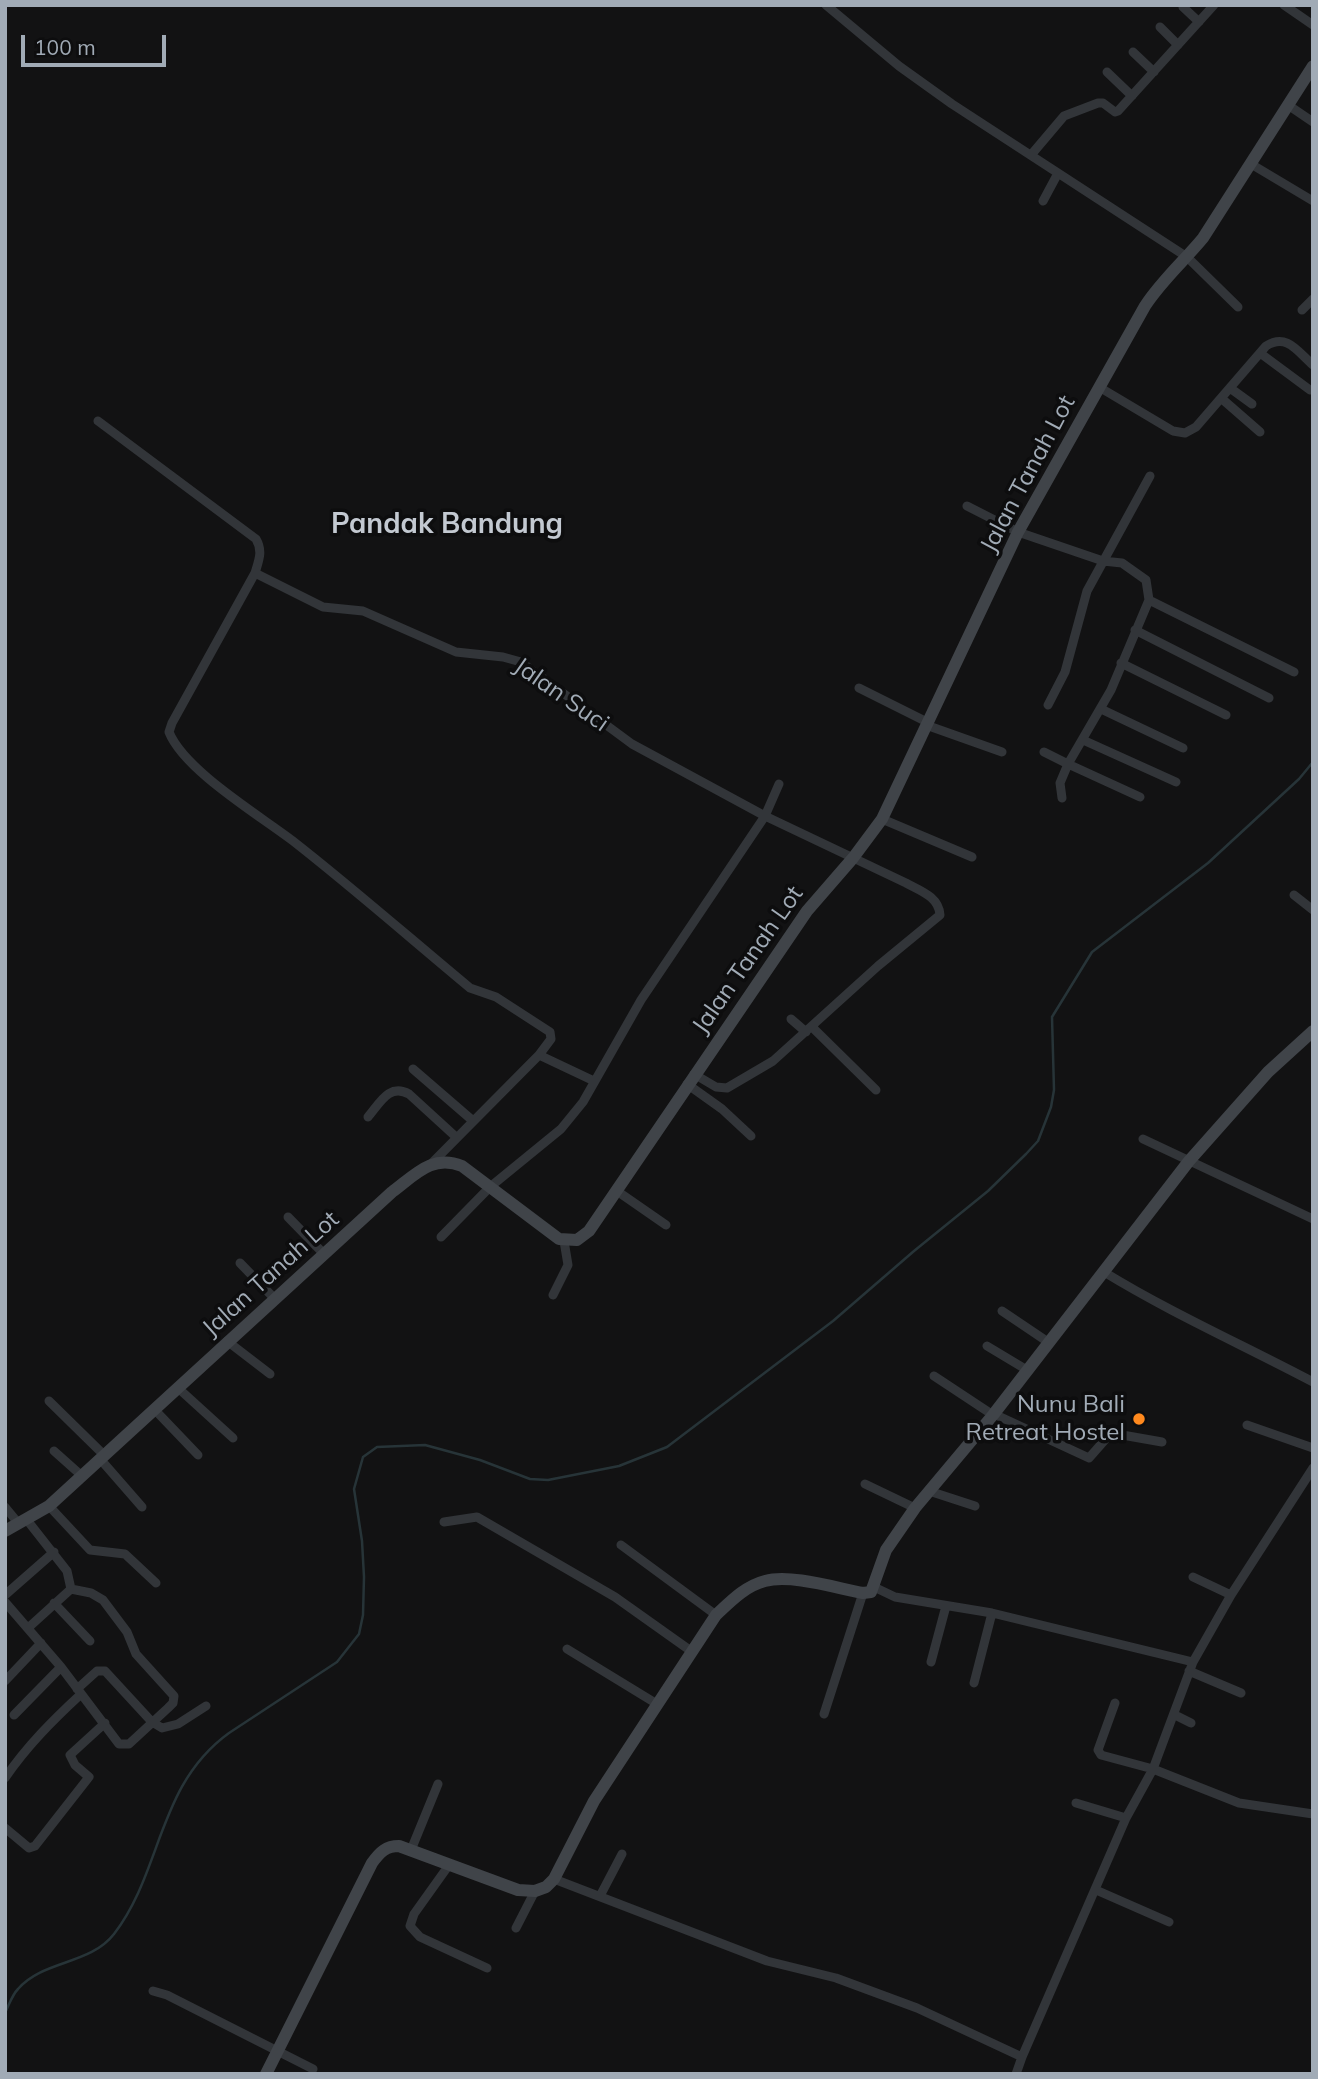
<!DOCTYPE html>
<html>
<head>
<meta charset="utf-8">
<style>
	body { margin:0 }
	#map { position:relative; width:1318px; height:2079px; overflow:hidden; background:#121213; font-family:Mulish,sans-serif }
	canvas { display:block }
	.frame { position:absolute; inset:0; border:7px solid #a1abb6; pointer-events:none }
	.scale { position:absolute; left:21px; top:35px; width:145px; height:32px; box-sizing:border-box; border:4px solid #a1abb6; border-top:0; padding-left:9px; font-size:21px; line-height:24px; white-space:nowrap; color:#a1abb6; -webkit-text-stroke:5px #0d0d0e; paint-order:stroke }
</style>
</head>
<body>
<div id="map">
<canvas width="1318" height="2079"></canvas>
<div class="frame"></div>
<div class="scale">100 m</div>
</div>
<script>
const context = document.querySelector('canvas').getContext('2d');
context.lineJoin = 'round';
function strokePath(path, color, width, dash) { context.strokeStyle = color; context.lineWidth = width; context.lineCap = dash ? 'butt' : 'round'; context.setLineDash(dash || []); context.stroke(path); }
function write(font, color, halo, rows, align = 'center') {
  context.font = font + ' Mulish,sans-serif'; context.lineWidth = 7; context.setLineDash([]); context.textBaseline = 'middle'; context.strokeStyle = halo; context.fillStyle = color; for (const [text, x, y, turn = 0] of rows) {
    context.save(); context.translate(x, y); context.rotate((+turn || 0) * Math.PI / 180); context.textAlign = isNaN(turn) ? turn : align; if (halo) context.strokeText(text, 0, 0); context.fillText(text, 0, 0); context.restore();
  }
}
strokePath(new Path2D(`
	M5,2013C9,2005 12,1995 18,1989C43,1960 90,1965 114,1934C163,1870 157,1785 229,1733L337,1662L359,1634L363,1615L364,1577L362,1541L354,1489L363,1457L377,1447L425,1445L480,1460L530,1479L548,1480L619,1466L667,1447L833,1321L914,1251L988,1191L1026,1154L1038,1141L1051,1107L1054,1090L1052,1017L1092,952L1208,863L1299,779L1313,762`), '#273438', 2.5);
strokePath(new Path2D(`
	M826,5L899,66L952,104L1187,257L1238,307
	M1284,5L1313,25
	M1183,7L1199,22
	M1160,27L1178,45
	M1133,52L1154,72
	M1107,72L1132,96
	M1288,105L1313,122
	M1031,155L1064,116L1098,103H1103L1115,112L1118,111L1214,5
	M1251,164L1313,201
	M1043,201L1058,173
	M1302,310L1313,299
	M1260,353L1310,390
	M1099,387L1173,431L1185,433L1196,427L1266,346C1287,333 1297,351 1313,365
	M1230,388L1252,404
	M1221,398L1260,432
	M98,421L256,539C263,551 259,560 255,573L172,723L169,732C184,770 259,815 293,841C353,888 411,939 470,988L496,997L550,1032L551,1039L539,1055L432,1163
	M967,506L1018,532L1103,561L1122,563L1146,580L1149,600L1111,690L1068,764L1140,797
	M255,573L323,607L363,611L456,652L503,657L521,662L632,744L765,816L906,883C921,891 939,897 940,915L878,966L773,1061L727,1088L716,1087L694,1074
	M1149,600L1294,672
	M1135,630L1269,698
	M1121,663L1226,715
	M859,688L927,722
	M1048,705L1065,672L1087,591L1150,476
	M1101,709L1183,748
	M926,725L1002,752
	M1083,740L1176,782
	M1044,752L1068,764L1060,783L1062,798
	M882,819L972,857
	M1294,895L1313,910
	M791,1019L806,1032
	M812,1027L876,1090
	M539,1055L594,1081
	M413,1069L472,1120
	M687,1084L722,1109L751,1136
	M368,1117C380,1103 389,1083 409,1094L456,1137
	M1143,1139L1313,1219
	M617,1191L666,1225
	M288,1217L324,1254
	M441,1237L490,1187L561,1129L583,1102L641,1000L765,816L779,784
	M240,1263L274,1298
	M1104,1272C1171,1313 1243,1345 1313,1382
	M553,1295L568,1265L564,1241
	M1002,1311L1048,1342
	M227,1341L270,1374
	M987,1346L1027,1370
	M934,1376L993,1415
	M178,1388L233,1438
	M49,1401L105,1456
	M154,1409L198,1455
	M994,1414L1089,1458L1111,1433L1162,1442
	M1247,1425L1313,1448
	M54,1451L82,1476
	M101,1460L142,1507
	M865,1484L915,1508
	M929,1491L975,1506
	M49,1506L90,1550L125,1554L156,1583
	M5,1507L19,1524
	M27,1520L67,1571L71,1589
	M444,1522L477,1517L615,1597L691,1651
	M621,1545L716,1615
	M1193,1577L1231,1595
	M874,1587L895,1597L992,1613L1193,1662
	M5,1595L54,1552
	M5,1602L61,1667L119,1744H129L168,1708L173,1703L174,1696L136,1654L127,1632L103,1600L91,1593L71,1589
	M54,1603L90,1641
	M28,1628L71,1589
	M567,1649L657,1704
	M931,1662L946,1606
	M1189,1671L1241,1693
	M5,1681L41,1643
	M974,1683L992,1613
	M77,1689L97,1671H105L152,1722L162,1728L178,1724L206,1706
	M1115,1703L1098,1750L1101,1755L1153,1769L1239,1803L1313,1814
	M824,1714L863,1593
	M14,1715L61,1667
	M1175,1715L1191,1723
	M5,1778C27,1746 52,1721 80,1695
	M1076,1803L1126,1818
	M5,1828L29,1848L35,1846L89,1777L75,1765L70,1755L105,1723
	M411,1850L438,1784
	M449,1865L414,1914L410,1926L420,1937L487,1968
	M554,1879L767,1961L836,1978L917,2008L1022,2057
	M1096,1890L1169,1922
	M600,1896L622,1854
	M516,1928L535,1891
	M153,1991L167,1995L313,2069
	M1016,2074L1022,2057L1126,1818L1153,1769L1193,1662L1231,1595L1313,1468`), '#323539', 9);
strokePath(new Path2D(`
	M5,1531L49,1506L392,1192C415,1175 432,1154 462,1166L559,1239L577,1240L589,1231L807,911L853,858L882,819L1018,532L1145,306C1162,280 1184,261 1203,238L1313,66
	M266,2074L372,1863C380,1852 386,1846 399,1846L518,1890L535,1891L546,1887L554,1879L594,1801L716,1615C730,1602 745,1586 765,1581C791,1574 836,1588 863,1593L871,1592L886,1550L915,1508L993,1415L1189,1161L1268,1072L1313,1031`), '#404449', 12);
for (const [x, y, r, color] of [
	[1139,1419,7,"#ff891e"]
]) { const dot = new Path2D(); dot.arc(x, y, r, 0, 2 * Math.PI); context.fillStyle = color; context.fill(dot); strokePath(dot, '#0d0d0e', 2.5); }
write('24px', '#a1abb6', '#0d0d0e', [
	["Jalan Tanah Lot",1028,474,-62],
	["Jalan Suci",561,695,35],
	["Jalan Tanah Lot",748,960,-55],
	["Jalan Tanah Lot",271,1274,-42]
]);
write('24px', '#a1abb6', '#0d0d0e', [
	["Nunu Bali",1125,1405],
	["Retreat Hostel",1125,1433]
], 'right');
write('bold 28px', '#c3c9d1', '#0d0d0e', [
	["Pandak Bandung",447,525]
]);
</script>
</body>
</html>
